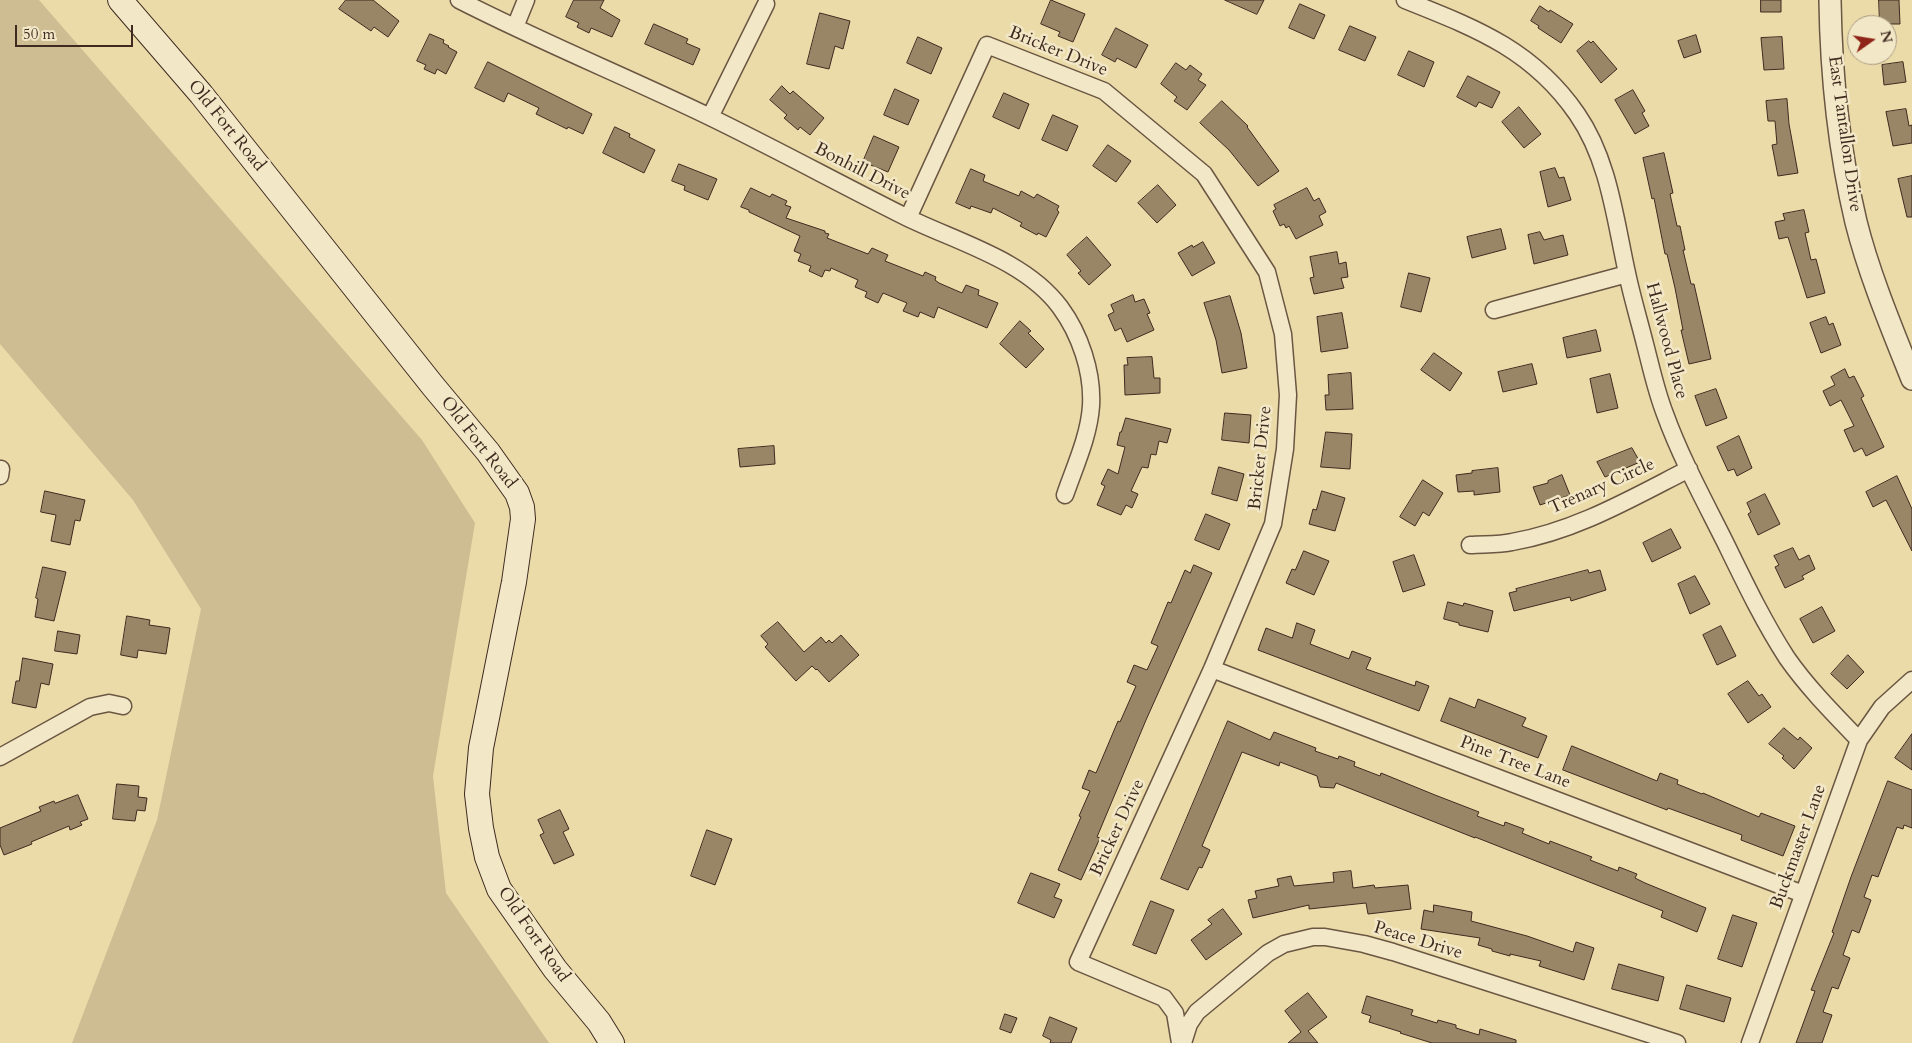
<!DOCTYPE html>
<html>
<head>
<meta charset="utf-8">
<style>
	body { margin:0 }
	#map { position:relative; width:1912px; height:1043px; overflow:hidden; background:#ebdba9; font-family:Cardo,serif }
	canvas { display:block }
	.north { position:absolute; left:1847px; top:15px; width:50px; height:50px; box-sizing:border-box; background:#f2e8c7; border:1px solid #aa9c84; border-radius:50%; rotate:77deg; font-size:14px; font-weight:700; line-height:20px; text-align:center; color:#3f2a20 }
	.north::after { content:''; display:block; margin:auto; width:18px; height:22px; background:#8f2418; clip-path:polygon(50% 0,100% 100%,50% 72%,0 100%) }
	.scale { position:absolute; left:15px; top:25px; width:118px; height:22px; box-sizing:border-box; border:2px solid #3f2a20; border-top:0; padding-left:6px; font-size:15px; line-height:18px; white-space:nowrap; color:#3f2a20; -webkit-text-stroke:4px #f2e8c7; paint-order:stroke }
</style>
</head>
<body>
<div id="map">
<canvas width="1912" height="1043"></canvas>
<div class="north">N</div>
<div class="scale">50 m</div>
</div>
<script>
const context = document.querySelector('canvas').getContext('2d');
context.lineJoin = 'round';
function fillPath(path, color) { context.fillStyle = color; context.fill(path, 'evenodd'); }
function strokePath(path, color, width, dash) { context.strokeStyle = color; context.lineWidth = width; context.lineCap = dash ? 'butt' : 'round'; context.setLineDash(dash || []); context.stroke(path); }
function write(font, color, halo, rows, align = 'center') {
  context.font = font + ' Cardo,serif'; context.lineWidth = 5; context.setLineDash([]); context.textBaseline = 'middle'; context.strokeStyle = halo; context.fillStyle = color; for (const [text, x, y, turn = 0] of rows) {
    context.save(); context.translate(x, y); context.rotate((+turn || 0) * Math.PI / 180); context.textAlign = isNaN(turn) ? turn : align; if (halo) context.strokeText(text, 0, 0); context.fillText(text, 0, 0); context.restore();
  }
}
fillPath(new Path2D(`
	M0,0H39L422,440L475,523L433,776L446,893L549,1043H72L157,820L201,609L133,500L0,344Z`), '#cebd92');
const building = new Path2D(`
	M346,0H373L399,21L388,37L374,27L371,31L339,9Z
	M574,0H604L600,8L620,20L612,37L591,28L589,33L577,27L579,23L566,17Z
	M1051,0L1085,14L1073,42L1058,36L1060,32L1041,24Z
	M1225,0H1264L1257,14Z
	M1761,0H1781V12H1761Z
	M1879,0H1899L1900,24H1880Z
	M1300,4L1325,15L1314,39L1289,28Z
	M1540,6L1549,12L1550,10L1573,24L1561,43L1538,28L1539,26L1531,21Z
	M820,13L850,21L843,49L835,46L829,69L807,64Z
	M654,24L688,39L686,43L700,49L693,65L645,44Z
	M1350,26L1376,37L1365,61L1339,50Z
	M1116,28L1148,45L1136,68L1117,58L1115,62L1102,55Z
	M430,34L444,40L443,43L449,46L448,47L457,52L446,74L437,69L435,74L424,69L426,65L417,61Z
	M1696,35L1701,52L1684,58L1678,41Z
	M918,37L942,48L931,74L907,63Z
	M1782,37L1784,69L1764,70L1761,38Z
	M1589,41L1591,43L1593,41L1617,69L1601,83L1577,51Z
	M1409,51L1434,62L1424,87L1398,75Z
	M488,62L592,114L583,134L568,127L567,129L536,114L539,108L508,93L504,102L475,88Z
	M1903,62L1906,82L1884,85L1882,65Z
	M1176,63L1186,70L1190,65L1202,74L1198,80L1206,85L1187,110L1174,101L1177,97L1161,84Z
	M1468,76L1500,92L1492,108L1479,102L1476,107L1457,97Z
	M782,86L790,94L793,91L824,118L810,135L800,127L798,130L784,118L787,115L770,100Z
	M895,89L919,100L908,125L884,115Z
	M1633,90L1645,111L1642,113L1649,126L1635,134L1615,100Z
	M1004,93L1029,104L1019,129L993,117Z
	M1787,99L1789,124L1798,173L1778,176L1772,145L1777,144L1775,121H1768L1766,101Z
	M1222,101L1248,126L1247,127L1279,171L1258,186L1229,150L1200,123Z
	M1519,107L1541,134L1524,148L1502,122Z
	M1906,109L1909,126L1912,125V143L1893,146L1886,112Z
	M1053,115L1078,126L1067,151L1042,140Z
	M615,127L630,134L629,137L655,150L644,173L603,153Z
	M874,136L899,147L888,172L863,162Z
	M1108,145L1131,161L1116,182L1093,166Z
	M1664,153L1673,193L1670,194L1677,226H1680L1685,250H1683L1691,284H1694L1711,359L1689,364L1681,330H1683L1675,288L1667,254H1665L1654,198L1652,199L1643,158Z
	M679,164L717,179L708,200L684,190L685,186L672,181Z
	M1555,168L1559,178L1564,177L1571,200L1548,207L1540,172Z
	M971,169L985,175L983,181L1019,196L1021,191L1034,198L1037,194L1059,206L1057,210L1059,212L1046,237L1038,233L1037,235L1020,226L1022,223L993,208L991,213L971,206L970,209L956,203Z
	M1912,176V217H1907L1898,179Z
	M1158,185L1176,205L1157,223L1138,203Z
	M751,188L770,197L772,194L787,201L785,205L791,207L786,218L825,231V233L829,234L827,238L868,254L872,248L888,255L885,261L923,276L925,272L936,277L935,280L939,283L962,293L966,285L979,290L978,295L998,303L987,328L938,307L934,318L920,312L918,317L903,311L907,303L883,293L878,303L865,297L867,292L855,287L858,280L831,268L830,271L825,270L822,277L809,271L811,266L798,261L801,254L794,251L800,236L749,212V210L741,207Z
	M1307,188L1314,201L1319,198L1326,212L1319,216L1323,225L1296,239L1289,226L1286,228L1284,224L1280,226L1273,211L1276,209L1274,205Z
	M1804,210L1809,232L1805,233L1811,260L1816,259L1825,293L1807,298L1788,237L1779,239L1775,222L1785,220L1783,214Z
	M1501,229L1506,249L1472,258L1467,237Z
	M1540,232L1544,240L1563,235L1568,255L1534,264L1528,235Z
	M1087,237L1111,265L1089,285L1078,273L1081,271L1067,255Z
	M1203,242L1215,263L1192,276L1178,253L1192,245L1193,247Z
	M1337,252L1339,264L1346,262L1348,277L1341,278L1344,288L1314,294L1310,278L1314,277L1310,257Z
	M1409,273L1430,278L1421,312L1401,307Z
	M1133,295L1135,302L1144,299L1150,313L1147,314L1154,330L1127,342L1121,328L1115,331L1108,315L1114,312L1111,305Z
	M1230,296L1241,333L1247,368L1222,373L1216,340L1204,303Z
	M1342,313L1348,348L1321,352L1317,317Z
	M1826,317L1829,325L1833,323L1841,345L1821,353L1810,323Z
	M1020,321L1031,331L1028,333L1044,349L1026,368L1000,344Z
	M1596,330L1601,351L1567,358L1563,338Z
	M1434,353L1462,373L1450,391L1421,370Z
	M1152,357L1154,378H1160V393L1125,395L1124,365H1128L1127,358Z
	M1532,364L1537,384L1503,392L1498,372Z
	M1845,369L1849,378L1854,376L1864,396L1861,398L1884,447L1866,456L1862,448L1854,452L1844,430L1854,426L1841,400L1830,406L1823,391L1835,385L1831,377Z
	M1351,373L1353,409L1326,410L1325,395H1329L1328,375Z
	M1610,374L1618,408L1597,413L1590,379Z
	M1716,389L1727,418L1706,426L1695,396Z
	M1225,413L1251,415L1249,443L1222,440Z
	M1126,418L1171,429L1167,443L1159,441L1156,455L1151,454L1148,468L1142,467L1131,491L1138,494L1132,508L1126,505L1121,515L1097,505L1105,486L1101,484L1108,469L1118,474L1125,447L1117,445L1120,432H1121Z
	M1326,432L1352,434L1350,469L1321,467Z
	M1739,436L1752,468L1737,476L1734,469L1728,471L1717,447Z
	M774,446L775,464L740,467L738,449Z
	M1632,448L1640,462L1605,477L1597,462Z
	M1219,467L1244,474L1237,501L1212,494Z
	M1498,468L1500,492L1474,495V491L1458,492L1456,475L1472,473V471Z
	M1562,475L1570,495L1540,505L1533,487L1548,483V481Z
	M1897,476L1912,509V551L1886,500L1873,507L1866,492Z
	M1423,480L1443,493L1429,516L1423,512L1415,526L1400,517Z
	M45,491L85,500L80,521L75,520L70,545L51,541L56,515L41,512Z
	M1322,491L1345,498L1335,531L1309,524L1313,509L1316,510Z
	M1765,494L1780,524L1758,535L1748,514L1751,512L1747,503Z
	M1206,514L1230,524L1219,550L1195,540Z
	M1671,529L1681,548L1652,562L1643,543Z
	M1793,548L1799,560L1809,555L1815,569L1802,576L1804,579L1785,588L1775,567L1779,565L1774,556Z
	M1304,551L1329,561L1314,595L1286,583L1292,569L1295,570Z
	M1414,555L1425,585L1403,592L1393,562Z
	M1194,565L1212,573L1146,720L1097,837L1100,838L1081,880L1058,870L1081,817L1079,816L1090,791L1082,788L1089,770L1096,773L1118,721L1120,722L1136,686L1127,682L1134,665L1147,670L1158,646L1151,643L1168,602L1171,603L1185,570L1190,573Z
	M43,567L66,572L54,621L35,617L38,599L36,598Z
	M1588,570L1589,573L1600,570L1606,590L1571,601L1570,597L1514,611L1509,593L1517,591L1516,589Z
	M1695,576L1710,604L1690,614L1678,584Z
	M1448,602L1463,606L1464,603L1493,611L1488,632L1459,625V623L1444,619Z
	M1822,607L1835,631L1813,643L1800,619Z
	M127,616L150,620L149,625L170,628L166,654L138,650L137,658L121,655Z
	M778,622L804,652L821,637L826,643L829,640L832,643L841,635L859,655L829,682L817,669L816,670L812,666L796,681L765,647L768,644L761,636Z
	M1297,623L1315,630L1310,644L1349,659L1352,651L1371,658L1366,669L1415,686L1416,681L1429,686L1419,711L1258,650L1266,628L1292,638Z
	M1721,626L1736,656L1717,665L1703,635Z
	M58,631L80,635L77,654L55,651Z
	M1848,655L1864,672L1847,689L1831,674Z
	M23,658L53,664L49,685L41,683L36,708L12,703L16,681H19Z
	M1748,681L1759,696L1762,694L1771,707L1748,723L1728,694Z
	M1450,698L1475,708L1478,699L1526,718L1522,726L1547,736L1538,758L1441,721Z
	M1228,721L1270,740L1274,732L1316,748L1315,751L1338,759L1339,756L1355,762L1354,766L1380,776L1381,773L1435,795L1479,812L1477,816L1504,826L1505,822L1524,829L1522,833L1549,844L1550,841L1592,857L1590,860L1618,871L1619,867L1637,874L1635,878L1645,883L1706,908L1697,932L1661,917L1663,911L1475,837V838L1336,783L1334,788L1320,787L1317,776L1280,762L1279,766L1242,752L1202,846L1210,850L1202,868L1199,867L1188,890L1161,879Z
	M1784,728L1798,740L1800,737L1812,748L1794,769L1782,758L1784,756L1769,744Z
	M1912,734V770L1895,758Z
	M1572,746L1657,781L1660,773L1678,780L1677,784L1702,794L1703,793L1759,817L1761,813L1795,826L1783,856L1741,840L1742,835L1668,808L1667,810L1563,770Z
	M1888,781L1912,790V828L1904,825L1903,829L1897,827L1878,877L1872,875L1864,897L1871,900L1859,933L1852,930L1843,955L1850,958L1838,989L1832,987L1823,1012L1832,1015L1822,1043H1796L1815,991L1811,990L1834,933L1832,932L1851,877Z
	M117,784L139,786L138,797L147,798L145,811L137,810L135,821L113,819Z
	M78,795L88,819L80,822L82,825L70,830L69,826L31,842L32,844L4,855L0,845V828L41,811L39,807L54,801L55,803Z
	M560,810L569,829L563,832L574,855L554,864L540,835L544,833L538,820Z
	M707,830L732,839L715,885L691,876Z
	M1351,871L1353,888L1374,885L1375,888L1408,885L1411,909L1368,914L1366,903L1309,909V905L1253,918L1248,900L1257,898L1255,891L1279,886L1277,879L1291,876L1294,886L1334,882L1333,873Z
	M1031,873L1060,884L1054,897L1062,900L1054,918L1018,903Z
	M1151,901L1174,910L1156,954L1133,945Z
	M1434,905L1472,912L1471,921L1527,936L1573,952L1576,942L1594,948L1584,980L1539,966L1541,961L1510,954V956L1492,951V949L1478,945L1480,938L1421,929L1424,910L1433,912Z
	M1223,909L1242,934L1206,960L1191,940L1212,924L1208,920Z
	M1733,915L1757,923L1742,967L1718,959Z
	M1619,964L1664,977L1658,1001L1612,989Z
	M1687,985L1731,998L1724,1022L1680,1009Z
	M1308,993L1327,1017L1308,1031L1318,1043H1288L1301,1032L1285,1011Z
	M1367,996L1413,1010L1411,1015L1437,1023L1438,1020L1456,1025V1028L1479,1035L1480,1029L1516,1040V1043H1432L1400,1033L1401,1032L1369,1022L1371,1016L1362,1013Z
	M1005,1014L1017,1018L1011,1033L1000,1029Z
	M1050,1017L1077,1028L1071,1043H1050L1051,1040L1043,1036Z`);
fillPath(building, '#988667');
strokePath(building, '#3f2a20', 1);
const minor = new Path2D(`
	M459,0C541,42 627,77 710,117C776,149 840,184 906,217C957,242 1025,260 1060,307C1080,334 1093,372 1091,406C1089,436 1075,466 1065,495
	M1405,0C1475,28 1532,49 1577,114C1609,160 1615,219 1627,273C1632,297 1639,320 1645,344C1651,367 1656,391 1665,414C1681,458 1704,500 1725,542C1744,581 1763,621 1787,658C1808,688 1834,714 1859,740
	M515,27L526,0
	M710,117L766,4
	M908,218L987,45L1104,91L1204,174L1267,272L1283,334L1288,395L1285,449L1273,524L1212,669L1078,962L1164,998L1175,1013L1180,1043
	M1494,310L1627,274
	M0,476L1,469
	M1470,545C1484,544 1499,545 1512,542C1576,531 1632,498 1689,469
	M1212,669L1803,894
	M0,757L90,707L109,703L123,706
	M1183,1043L1189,1024L1197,1012L1268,953L1284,944L1313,937H1325L1364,944L1393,952L1677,1043
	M1750,1043L1859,740L1882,707L1912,680`);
const tertiary = new Path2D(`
	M1830,0C1831,74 1839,150 1856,222C1869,274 1892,329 1912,379`);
const secondary = new Path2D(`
	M120,0L201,94L433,386L488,452L517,493L522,507L523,519L514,582L481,748L477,794L481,828L487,857L499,889L555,969L599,1022L612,1043`);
strokePath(minor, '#6a5642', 19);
strokePath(tertiary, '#6a5642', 24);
strokePath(secondary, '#3f2a20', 26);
strokePath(minor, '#f2e8c7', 16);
strokePath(tertiary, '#f2e8c7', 21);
strokePath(secondary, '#f2e8c7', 24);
write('18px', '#3f2a20', '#f2e8c7', [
	["Bricker Drive",1058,52,22],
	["Old Fort Road",226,126,51],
	["East Tantallon Drive",1844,134,82],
	["Bonhill Drive",862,172,27],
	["Hallwood Place",1666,341,75],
	["Old Fort Road",478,443,52],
	["Bricker Drive",1261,458,-84],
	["Trenary Circle",1602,487,-24],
	["Pine Tree Lane",1515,763,21],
	["Bricker Drive",1118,828,-65],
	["Buckmaster Lane",1799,847,-70],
	["Old Fort Road",533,935,55],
	["Peace Drive",1418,941,17]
]);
</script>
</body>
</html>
